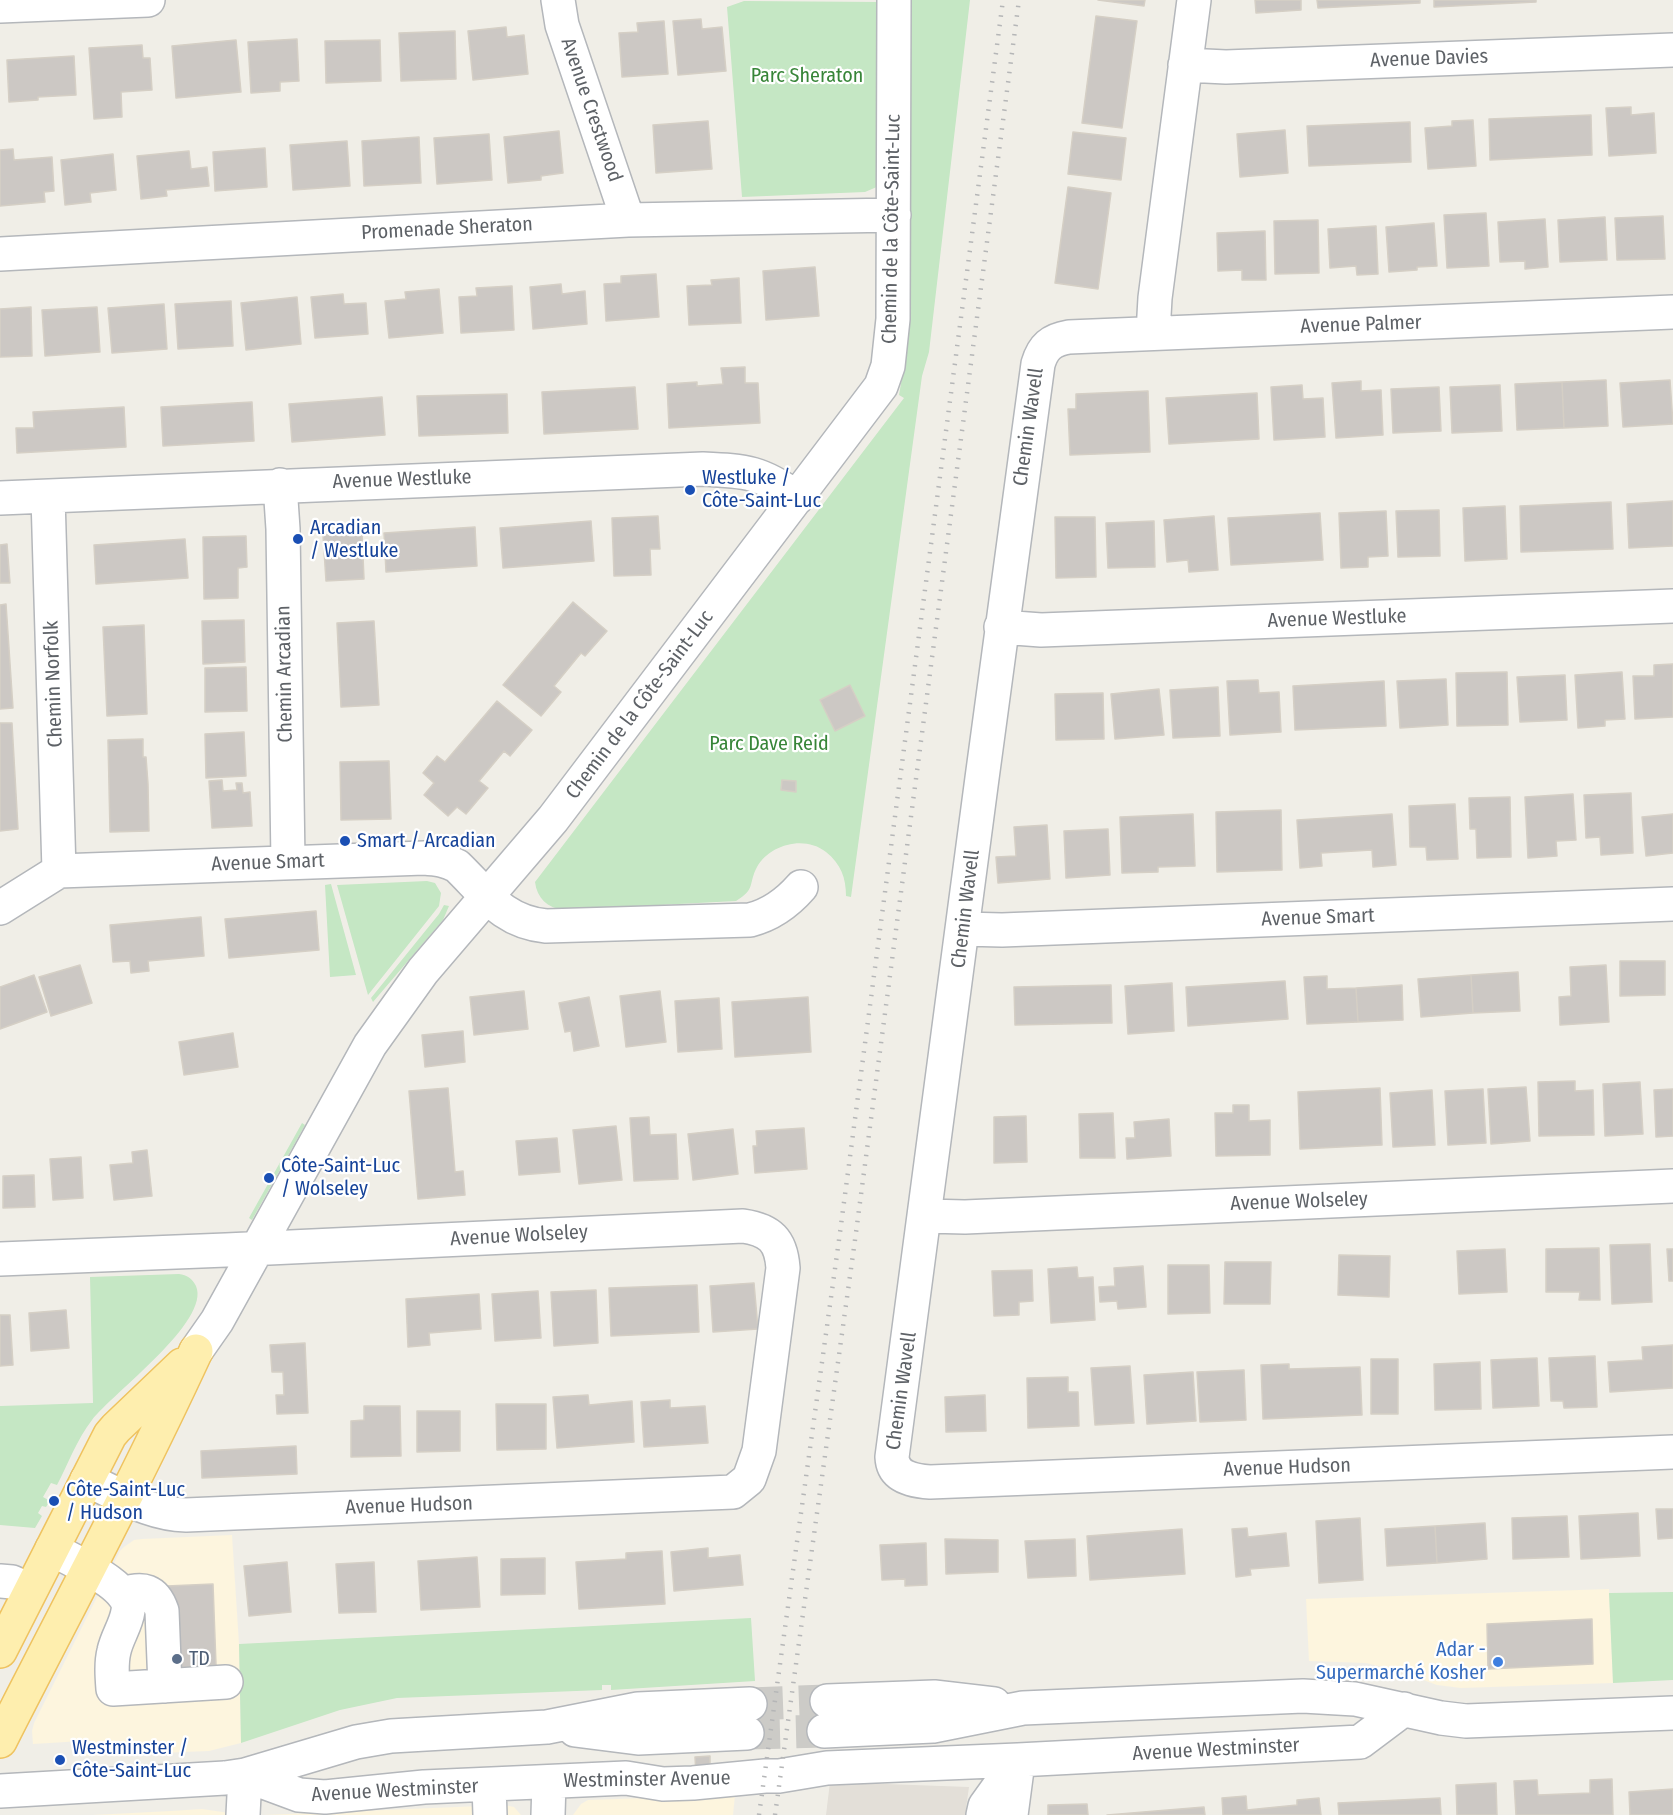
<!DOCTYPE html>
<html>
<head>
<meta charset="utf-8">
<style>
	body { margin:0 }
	canvas { display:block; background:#f0eee7 }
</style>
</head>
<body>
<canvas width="1673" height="1815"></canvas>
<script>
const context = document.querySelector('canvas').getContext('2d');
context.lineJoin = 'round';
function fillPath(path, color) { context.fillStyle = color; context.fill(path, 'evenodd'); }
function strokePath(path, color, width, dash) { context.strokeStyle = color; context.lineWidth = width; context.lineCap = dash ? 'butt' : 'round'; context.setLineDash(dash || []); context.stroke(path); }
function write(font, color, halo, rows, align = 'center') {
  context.font = font + ' "Fira Sans Condensed",sans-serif'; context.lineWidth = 4.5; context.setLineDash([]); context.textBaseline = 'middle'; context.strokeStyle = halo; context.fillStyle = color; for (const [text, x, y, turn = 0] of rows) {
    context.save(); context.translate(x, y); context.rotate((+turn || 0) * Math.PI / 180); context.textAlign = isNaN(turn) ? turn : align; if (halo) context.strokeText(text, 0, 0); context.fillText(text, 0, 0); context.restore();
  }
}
fillPath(new Path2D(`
	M232,1535L239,1644L241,1743L209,1751L83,1756L82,1741L33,1744L32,1731L34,1723L120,1551L124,1547L134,1540L142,1539Z
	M1609,1589L1613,1683L1461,1688L1437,1685L1399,1671L1366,1663L1309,1661L1306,1599Z
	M735,1795L733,1815H573L581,1804L588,1800Z
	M505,1805L514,1807L521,1815H264Z
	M202,1809L243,1815H93L171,1811Z`), '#fdf5de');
fillPath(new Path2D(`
	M830,1782L969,1787L965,1815H826Z`), '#e3dfd8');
fillPath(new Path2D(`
	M907,0H970L929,352L922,376L851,897L846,896C846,878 841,864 826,852C805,835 770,844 757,867C748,884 756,889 736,901L564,910C547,908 537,898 535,882L904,398L899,395L903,372Z
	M744,1L881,2L879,186L865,192L742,197L727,7Z
	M427,881L435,883L441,893L439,906L368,995L337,885Z
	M331,884L356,975L330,977L325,885Z
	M444,905L449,906L443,920L373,1002L371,998L439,914Z
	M302,1123L305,1125L252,1220L249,1218Z
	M179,1274C187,1275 192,1278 196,1286C211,1321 113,1393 92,1420C77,1439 68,1464 57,1485L51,1483L43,1497L50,1501L46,1507L42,1506L38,1513L42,1516L35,1528L0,1525V1406L93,1403L90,1277Z
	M1673,1592V1680L1613,1683L1609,1593Z
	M751,1618L755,1681L611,1690V1685H602V1690L397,1698L340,1710L241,1743L239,1644Z`), '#c5e7c4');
const building = new Path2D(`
	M1098,0H1145L1144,6Z
	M1255,0H1301V10L1256,13Z
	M1317,0H1420V3L1318,8Z
	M1434,0H1536V2L1434,7Z
	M1096,16L1137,21L1122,128L1082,123Z
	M701,19L702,29L722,27L726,71L678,75L673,21Z
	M664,21L668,74L622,77L619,33L638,32L637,23Z
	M506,27L507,37L524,35L528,74L473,80L468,31Z
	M455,31L456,79L401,81L399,33Z
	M297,39L299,81L280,82V91L251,93L248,42Z
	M236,40L241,92L176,98L172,46Z
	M380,40L381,81L326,83L325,41Z
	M142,45L143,58H150L152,90L121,92L122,117L94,119L89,48Z
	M74,56L76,95L38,97V100L9,102L7,60Z
	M1631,107V115L1654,113L1656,153L1609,156L1606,108Z
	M1591,115L1592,155L1490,160L1489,119Z
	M1473,120L1476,166L1428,169L1425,128L1452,126V121Z
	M708,121L712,169L656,173L653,125Z
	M1410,122L1411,162L1309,166L1307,126Z
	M1285,130L1288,173L1240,177L1237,134Z
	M559,131L563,173L541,176V180L508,183L504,137Z
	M1073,132L1126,138L1121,180L1068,174Z
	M489,134L492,180L437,184L434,138Z
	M419,137L421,183L364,186L362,141Z
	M347,141L350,186L293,190L290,145Z
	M265,148L267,187L215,191L213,152Z
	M13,149L14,160L52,157L54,191L44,192L45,202L0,206V150Z
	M189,151L191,169L207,167L209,186L166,190L167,196L141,199L137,156Z
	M113,154L116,190L90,193L91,202L65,205L61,160Z
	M1068,187L1111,193L1098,289L1055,283Z
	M1486,213L1489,266L1447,268L1444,215Z
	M1663,216L1665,259L1617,260L1615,218Z
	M1605,217L1607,260L1560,262L1558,220Z
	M1545,219L1548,267L1525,269V261L1500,262L1498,222Z
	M1318,220L1319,273L1275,274L1274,221Z
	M1434,223L1437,266L1417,267V270L1389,272L1386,227Z
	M1376,226L1378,274L1357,275L1356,266L1330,268L1328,229Z
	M1265,231L1266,280H1242V270L1218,271L1217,233Z
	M815,267L819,316L766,320L763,271Z
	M656,274L659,317L606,321L604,284L621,283V276Z
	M739,278L741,323L689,325L687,286L712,285L711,280Z
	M561,284L562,294L585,291L587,324L533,329L530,287Z
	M512,286L514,330L461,333L459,297L477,296L476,288Z
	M439,289L443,333L389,338L385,301L406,299L405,292Z
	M343,294L344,304L366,303L368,334L315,338L311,297Z
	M297,297L301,344L246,350L241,303Z
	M231,301L233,346L178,349L175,304Z
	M164,304L167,349L112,353L108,308Z
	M31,307L32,356L0,357V309Z
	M97,307L100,352L45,356L42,310Z
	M745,367V383H758L760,423L669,428L667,384L697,382V386L723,384L721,368Z
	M1606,380L1608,426L1564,428L1562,382Z
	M1670,380L1673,424L1623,427L1620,383Z
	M1361,381V391L1381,390L1383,435L1336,438L1332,383Z
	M1562,382L1564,428L1517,430L1515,384Z
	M1302,385L1303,399L1323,398L1325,437L1274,440L1271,387Z
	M1500,385L1502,431L1452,433L1450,387Z
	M635,387L638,429L544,434L542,392Z
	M1439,387L1441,431L1393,433L1391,389Z
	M1148,391L1150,452L1070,455L1068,409H1076V394Z
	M1257,393L1259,439L1169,444L1166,398Z
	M507,394L508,433L419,436L417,396Z
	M382,397L385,435L292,442L289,404Z
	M252,402L254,441L163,446L161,407Z
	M124,407L126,447L17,453L16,428H34L33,412Z
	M1673,501V546L1629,548L1627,504Z
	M1611,502L1613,549L1521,552L1520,506Z
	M1505,506L1507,559L1465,561L1463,508Z
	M1439,510L1440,556L1398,557L1396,511Z
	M1386,511L1388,556L1368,557V567L1341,568L1339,513Z
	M1320,513L1323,560L1231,565L1228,518Z
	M658,516L660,549H650L651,575L614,576L612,518Z
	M1214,516L1218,570L1189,572L1188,560L1167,562L1164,520Z
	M1055,517H1095L1096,577L1056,578Z
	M591,521L594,561L503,568L500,528Z
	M1154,521L1155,567L1108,568L1106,523Z
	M475,527L477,566L386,572L384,533Z
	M362,533L364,579L326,581L323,535Z
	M246,536L247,567L238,568V598L204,599L203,537Z
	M185,539L188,578L96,584L94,545Z
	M7,544L10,583H0V545Z
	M573,602L607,631L585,656L581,653L554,686L561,692L541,716L503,685Z
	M6,604L13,708L0,709V605Z
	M244,620L245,662L203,664L202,621Z
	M374,621L379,705L341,707L337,623Z
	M144,625L147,714L107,716L103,627Z
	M1673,664V717L1635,719L1633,676H1654V665Z
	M246,667L247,711L205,712V668Z
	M1507,672L1508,725L1457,726L1456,673Z
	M1622,672L1625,719L1605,720V726L1578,728L1575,675Z
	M1565,675L1567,720L1520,722L1517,677Z
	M1446,679L1448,725L1400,728L1397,681Z
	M1258,680L1259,693L1279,692L1281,732L1230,735L1227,681Z
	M1384,681L1386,726L1295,730L1293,686Z
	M850,685L865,716L835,731L820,700Z
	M1218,687L1220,736L1173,738L1170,690Z
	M1159,689L1164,735L1115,739L1111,694Z
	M1103,693L1104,739L1056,740L1055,694Z
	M497,701L532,730L510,756L504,751L479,781L488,788L466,814L457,807L448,816L424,795L434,783L423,773L437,756L445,762Z
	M0,723H12L18,829L0,831Z
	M244,732L246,776L206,778L205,734Z
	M143,739V757H146L148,784L149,831L110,832L108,740Z
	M389,761L391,819L341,820L340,762Z
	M222,780L223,791L237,790L236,783H242L243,793L250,792L252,826L212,828L209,781Z
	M782,780L796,781V792L781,790Z
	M1631,793L1633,853L1601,855L1600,837L1586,838L1584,795Z
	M1573,794L1576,840L1556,841L1557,856L1528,858L1525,797Z
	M1510,797L1511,857L1477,858L1476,829H1470L1469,798Z
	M1455,804L1458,859L1427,860L1426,847H1410L1409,806Z
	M1281,810L1282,870L1217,872L1216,812Z
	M1193,814L1195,866L1158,867V872L1122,873L1120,817Z
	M1392,814L1396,865L1373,867L1372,850L1321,853L1322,866L1300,868L1297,820Z
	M1673,814V853L1646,856L1642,817Z
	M1047,825L1050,879L998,883L996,857L1016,856L1014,827Z
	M1108,829L1110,875L1066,878L1064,831Z
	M316,911L319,950L229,958L225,919Z
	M201,917L204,956L148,961L149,971L131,973L130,961L113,962L110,925Z
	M1620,961H1665V995L1620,996Z
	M80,965L92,1003L51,1016L39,977Z
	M1606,965L1609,1022L1560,1025L1559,997L1571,996L1570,967Z
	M1518,972L1520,1011L1473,1013L1471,975Z
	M34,975L47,1012L0,1029V987Z
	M1471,975L1473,1013L1421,1017L1418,979Z
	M1327,976V989L1356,988L1358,1022L1307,1024L1304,977Z
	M1285,981L1288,1019L1188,1026L1186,987Z
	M1172,983L1174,1031L1128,1034L1125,986Z
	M1111,985L1112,1023L1015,1025L1014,987Z
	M1402,985L1403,1020L1358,1022L1356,988Z
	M524,991L528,1029L474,1035L470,997Z
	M660,991L666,1042L626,1047L620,996Z
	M589,997L599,1046L574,1051L571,1031L565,1032L559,1003Z
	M808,997L811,1052L735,1057L732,1002Z
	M719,998L722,1049L678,1052L675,1001Z
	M463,1031L465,1062L425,1067L422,1035Z
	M233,1033L238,1067L184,1075L179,1042Z
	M1575,1081V1091L1593,1090L1594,1135L1539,1136L1538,1082Z
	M1640,1082L1643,1134L1605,1136L1603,1084Z
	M1526,1087L1530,1141L1491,1144L1488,1089Z
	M448,1088L455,1172L463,1171L465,1195L418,1199L409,1091Z
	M1380,1088L1382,1145L1300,1149L1298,1092Z
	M1483,1089L1486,1143L1448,1145L1445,1091Z
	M1673,1089V1136L1656,1137L1654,1090Z
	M1432,1090L1435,1145L1393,1147L1390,1093Z
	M1233,1105H1249V1121L1270,1120V1155L1216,1156L1215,1113H1233Z
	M1113,1113L1115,1158H1080L1079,1114Z
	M1026,1116L1027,1162L994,1163V1117Z
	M649,1117L650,1135L676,1134L678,1179L634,1181L630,1118Z
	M1169,1119L1171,1156L1127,1159L1126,1138H1135L1134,1122Z
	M616,1126L622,1180L579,1184L573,1130Z
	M804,1128L807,1169L755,1173L753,1146H757L756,1131Z
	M733,1129L738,1174L693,1180L688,1134Z
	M557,1138L560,1172L519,1175L516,1141Z
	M147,1150L152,1196L114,1200L110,1165L133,1163L132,1152Z
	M81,1157L83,1198L53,1200L50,1159Z
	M34,1175L35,1207L3,1208V1176Z
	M1650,1244L1652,1302L1612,1304L1610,1245Z
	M1599,1248L1600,1300H1579L1580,1292H1546V1249Z
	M1505,1249L1507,1292L1459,1294L1457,1251Z
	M1667,1249H1673V1281H1669Z
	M1339,1255L1390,1256L1389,1297L1338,1295Z
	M1225,1262H1271L1270,1304H1224Z
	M1168,1265H1209L1210,1313L1168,1314Z
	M1143,1266L1146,1307L1118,1309L1117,1301L1100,1302L1099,1287L1115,1286L1114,1268Z
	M1077,1267L1078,1278L1093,1277L1095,1320L1051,1323L1048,1269Z
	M1032,1270L1033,1301L1019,1302V1315L994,1316L992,1271Z
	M754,1283L758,1329L713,1332L710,1286Z
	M697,1285L699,1332L611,1336L609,1288Z
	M596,1290L598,1343L554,1346L551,1292Z
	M538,1291L541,1338L495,1341L492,1294Z
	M479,1294L481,1329L429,1333L430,1345L408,1347L406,1299Z
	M66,1310L69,1348L31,1351L29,1313Z
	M0,1315H10L13,1365L0,1366Z
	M305,1343L308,1413L277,1414L276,1395H284L283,1372H272L270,1345Z
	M1673,1345V1388L1610,1392L1608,1362L1643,1360L1642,1347Z
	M1595,1356L1597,1407L1564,1408L1563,1401H1551L1549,1358Z
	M1537,1358L1539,1406L1493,1408L1491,1360Z
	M1371,1359H1398V1414H1371Z
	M1480,1362L1481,1409L1435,1410L1434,1364Z
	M1289,1364V1369L1360,1367L1362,1415L1263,1419L1261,1365Z
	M1130,1366L1134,1423L1095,1425L1091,1368Z
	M1244,1370L1246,1420L1200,1422L1197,1372Z
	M1193,1372L1196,1421L1147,1424L1144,1375Z
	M1068,1377V1392H1078L1079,1426L1028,1428L1027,1378Z
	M588,1395L589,1405L632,1401L634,1442L557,1448L553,1397Z
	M985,1395L986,1431L946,1432L945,1397Z
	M670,1400V1408L705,1406L708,1443L644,1447L641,1402Z
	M496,1404H546V1449L497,1450Z
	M364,1406H400L401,1456L351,1457V1421L364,1420Z
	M417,1411H460V1451L417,1452Z
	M296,1446L297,1474L202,1478L201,1451Z
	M1656,1509H1673V1538L1658,1539Z
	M1638,1513L1640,1556L1581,1559L1579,1516Z
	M1567,1516L1569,1557L1513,1559L1512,1518Z
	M1360,1518L1363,1580L1319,1583L1316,1521Z
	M1485,1523L1487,1559L1437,1563L1435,1526Z
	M1435,1526L1437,1563L1387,1566L1385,1529Z
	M1247,1528L1248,1537L1286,1533L1289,1566L1250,1569L1251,1575L1236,1577L1232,1529Z
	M1182,1529L1185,1574L1090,1580L1087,1536Z
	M945,1539L998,1540V1572L946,1574Z
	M1075,1539L1076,1576L1028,1578L1025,1541Z
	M926,1543L927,1585L905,1586V1579L882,1580L880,1545Z
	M708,1548V1558L740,1555L743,1585L674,1591L671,1552Z
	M662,1551L665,1604L579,1609L576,1562L626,1559V1553Z
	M477,1557L480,1607L421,1610L418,1561Z
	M545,1558V1594L501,1595V1559Z
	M287,1562L291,1612L249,1616L244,1566Z
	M374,1562L376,1612L339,1613L336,1564Z
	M213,1584L216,1665L171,1668L167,1586Z
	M1592,1619L1593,1664L1488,1669L1487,1624Z
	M710,1756V1773L696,1774L695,1757Z
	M1612,1779L1613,1815H1516L1514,1781L1537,1780L1538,1795L1590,1793V1780Z
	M1496,1783L1497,1815H1457L1456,1785Z
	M1673,1789V1815H1630L1629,1792Z
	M1246,1796L1247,1810L1297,1805V1800L1319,1798L1321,1815H1223L1222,1798Z
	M1440,1798L1441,1815H1339L1338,1803Z
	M1087,1804L1088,1815H1048V1805Z
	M1204,1807L1205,1815H1107Z`);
fillPath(building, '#ccc8c4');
strokePath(building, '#d5cfc5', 1.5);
strokePath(new Path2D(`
	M750,1704L827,1701
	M747,1733L824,1731`), '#cccbc7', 33, [33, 16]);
const minor = new Path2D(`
	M558,0L562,25L628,220
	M0,6L148,0
	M1185,65L1226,67L1673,50
	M0,254L628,220L894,215
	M1673,312L1069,337C1051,340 1043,347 1038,364C987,728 942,1093 892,1457C893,1477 913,1481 930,1482L1673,1452
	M1153,333L1155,298L1194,0
	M280,485L283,529L288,862
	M48,497L59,871
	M0,498L703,469C747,471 761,472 797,498
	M1001,627L1041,630L1673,606
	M0,908L59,871L424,858C437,859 446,860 457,866C486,894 503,922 546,926L750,920C770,915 787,903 801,887
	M963,929L1002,930L1673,904
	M926,1216L965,1217L1673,1186
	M0,1259L226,1250L743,1226C770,1230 781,1240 783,1268L759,1451L749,1479L733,1492L186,1515C148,1514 121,1495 87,1480
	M196,1351L217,1321L370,1045L423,971L553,819L881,386L888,366L893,319L894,0
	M52,1549C70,1560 134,1586 128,1611C126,1625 117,1637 114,1651C111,1663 112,1676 113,1689L226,1682
	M0,1581L12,1582L30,1590
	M123,1594C143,1587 155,1590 162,1611L165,1686
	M827,1701L934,1697L994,1704
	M575,1730L638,1738L747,1733
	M824,1731L933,1726L1023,1708L1303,1696L1355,1699L1441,1718L1466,1721L1673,1713
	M245,1775L299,1795L325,1797L424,1787L582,1780L626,1778L663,1784L693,1783L765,1776H779L827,1768L1018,1760L1360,1742L1404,1709
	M489,1785L490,1815
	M0,1791L225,1778L245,1775L356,1742L391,1736L547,1727L638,1709L750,1704
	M243,1815L245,1775
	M548,1815L549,1782
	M983,1815L985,1806L1018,1760
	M1011,1815L1018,1762`);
const major = new Path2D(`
	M0,1651L110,1435L116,1428L182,1365
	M0,1741C66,1611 135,1483 196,1351`);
strokePath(minor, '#b4b7bb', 36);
strokePath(major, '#efc360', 36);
strokePath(minor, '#fff', 33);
strokePath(major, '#feeeae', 33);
strokePath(new Path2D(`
	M759,1815L839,1240L1003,0
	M775,1815L855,1240L1019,0`), '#b5b6b7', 4.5, [1.5, 8]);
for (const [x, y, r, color] of [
	[690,490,6,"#1a4fb4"],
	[298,539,6,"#1a4fb4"],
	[345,841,6,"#1a4fb4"],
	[269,1178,6,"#1a4fb4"],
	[54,1501,6,"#1a4fb4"],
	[177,1659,6,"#5c6f8a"],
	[1498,1662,6,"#3f7fe0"],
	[60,1760,6,"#1a4fb4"]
]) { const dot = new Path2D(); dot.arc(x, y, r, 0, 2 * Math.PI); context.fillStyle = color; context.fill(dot); strokePath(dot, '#fff', 2); }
write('20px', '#5e6267', '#fff', [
	["Avenue Davies",1429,59,-2],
	["Avenue Crestwood",591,110,71],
	["Promenade Sheraton",447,229,-3],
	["Chemin de la Côte-Saint-Luc",892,229,-89],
	["Avenue Palmer",1361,325,-2],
	["Chemin Wavell",1029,427,-82],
	["Avenue Westluke",402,480,-2],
	["Avenue Westluke",1337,619,-2],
	["Chemin Arcadian",285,674,-91],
	["Chemin Norfolk",54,684,-92],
	["Chemin de la Côte-Saint-Luc",640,705,-53],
	["Avenue Smart",268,863,-2],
	["Chemin Wavell",966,909,-83],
	["Avenue Smart",1318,918,-2],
	["Avenue Wolseley",1299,1202,-2],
	["Avenue Wolseley",519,1236,-3],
	["Chemin Wavell",902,1391,-82],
	["Avenue Hudson",1287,1468,-2],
	["Avenue Hudson",409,1506,-2],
	["Avenue Westminster",1216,1750,-3],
	["Westminster Avenue",647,1780,-1],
	["Avenue Westminster",395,1791,-3]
]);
write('20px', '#378538', '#fff', [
	["Parc Sheraton",807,76],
	["Parc Dave Reid",769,744]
]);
write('20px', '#164399', '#fff', [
	["Westluke /",702,478],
	["Côte-Saint-Luc",702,501],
	["Arcadian",310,528],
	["/ Westluke",310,551],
	["Smart / Arcadian",357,841],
	["Côte-Saint-Luc",281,1166],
	["/ Wolseley",281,1189],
	["Côte-Saint-Luc",66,1490],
	["/ Hudson",66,1513],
	["Westminster /",72,1748],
	["Côte-Saint-Luc",72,1771]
], 'left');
write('20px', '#366cbe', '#fff', [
	["Adar -",1486,1650],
	["Supermarché Kosher",1486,1673]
], 'right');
write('20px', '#4e5e75', '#fff', [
	["TD",189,1659]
], 'left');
</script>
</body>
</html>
